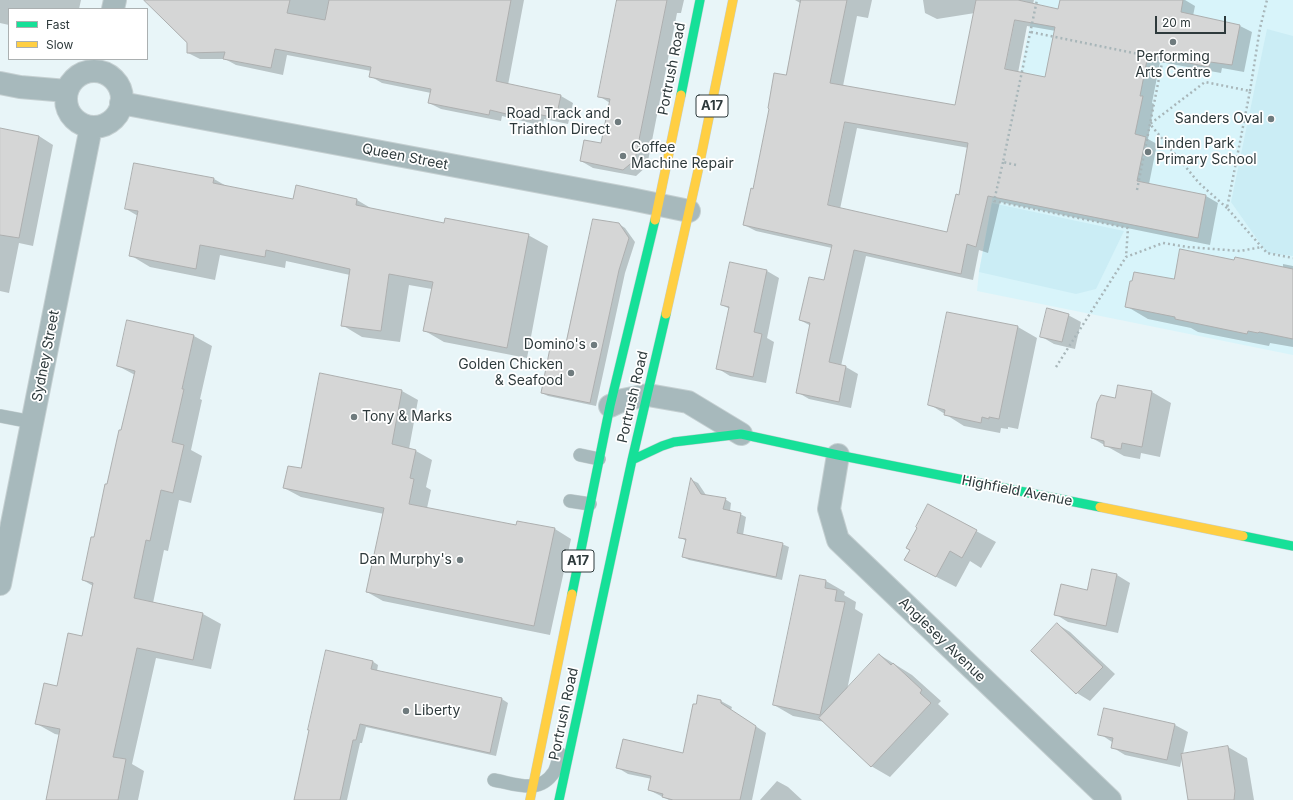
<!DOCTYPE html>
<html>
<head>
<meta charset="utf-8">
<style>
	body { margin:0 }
	#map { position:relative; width:1293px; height:800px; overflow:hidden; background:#e8f5f8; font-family:Inter,sans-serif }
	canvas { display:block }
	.legend { position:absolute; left:8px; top:8px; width:140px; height:52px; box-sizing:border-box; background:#fff; border:1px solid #abb0b1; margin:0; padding:5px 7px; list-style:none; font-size:12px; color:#2e3a3c }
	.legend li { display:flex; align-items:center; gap:8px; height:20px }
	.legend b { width:20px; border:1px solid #abb0b1 }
	.scale { position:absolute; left:1155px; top:16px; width:71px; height:18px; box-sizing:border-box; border:2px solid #2e3a3c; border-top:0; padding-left:5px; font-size:12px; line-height:14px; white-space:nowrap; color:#2e3a3c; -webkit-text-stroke:3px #fff; paint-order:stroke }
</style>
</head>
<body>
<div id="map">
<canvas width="1293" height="800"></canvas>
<ul class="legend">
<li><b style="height:5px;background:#16e098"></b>Fast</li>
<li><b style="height:5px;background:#ffcf43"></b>Slow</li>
</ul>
<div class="scale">20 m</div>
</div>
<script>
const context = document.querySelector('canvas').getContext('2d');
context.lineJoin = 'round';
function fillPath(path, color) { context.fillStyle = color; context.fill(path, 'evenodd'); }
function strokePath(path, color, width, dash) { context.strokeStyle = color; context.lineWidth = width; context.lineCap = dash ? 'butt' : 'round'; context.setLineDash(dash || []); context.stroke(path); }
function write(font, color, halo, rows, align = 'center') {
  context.font = font + ' Inter,sans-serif'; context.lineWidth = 3.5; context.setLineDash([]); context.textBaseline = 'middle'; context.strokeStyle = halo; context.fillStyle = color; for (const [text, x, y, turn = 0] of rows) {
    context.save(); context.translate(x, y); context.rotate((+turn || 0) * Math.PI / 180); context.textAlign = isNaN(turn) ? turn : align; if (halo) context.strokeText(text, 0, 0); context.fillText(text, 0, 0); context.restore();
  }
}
fillPath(new Path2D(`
	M1035,0H1293V355L977,291L979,272L995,183L1010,121Z`), '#d8f4fa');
fillPath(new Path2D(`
	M1267,29L1293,36V256L1267,253L1231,202Z
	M992,203L1124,231L1096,289L1076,294L979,272Z`), '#cbedf5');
fillPath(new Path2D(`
	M0,0H81L79,9H9V25L0,23Z
	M149,0H524L508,85L561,96L573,103L568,124L544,119L543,126L502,116L501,121L441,109L429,103L431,93L382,83L370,76L371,71L287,55L283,75L236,65L225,59H200L188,53V43Z
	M617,0H684L681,13H677L647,166L636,176L593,168L581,161L602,144L610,103L599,96L618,0Z
	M795,0H872L868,18L857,16L843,86L956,106L975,13L937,19L925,13L923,0H1034L1033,4L1058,10L1060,0H1185L1195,6L1193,16L1240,26L1252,32L1244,72L1222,68L1221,73L1160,62L1152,103L1154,104L1148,139L1157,144L1149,184L1206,196L1218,203L1210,245L1000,202L988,253L979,250L973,280L866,256L841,366L846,367L858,374L851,408L809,399L797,392L811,326L800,320L824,281L832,248L756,231L744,225L787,77L802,4ZM1027,26L1056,31L1046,78L1018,73ZM857,128L969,148L960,196L948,233L840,209Z
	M0,129L39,136L53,145L33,246L19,243L9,293L0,291Z
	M134,164L214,179L228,187L293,200L296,187L357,200L374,210L445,224L528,235L548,246L527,358L444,342L425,331L432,289L409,285L400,342L362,337L342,325L350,275L286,261L285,268L220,255L215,280L150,267L130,255L138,216L126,209Z
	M619,224L625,228L635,242L625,273L596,406L548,396L542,393L566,347Z
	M1235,261L1283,268V264L1293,266V347L1270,343L1269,346L1198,332L1191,328L1148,319L1126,306L1175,280Z
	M767,271L779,278L767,338L774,342L766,383L730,376L717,368L730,309L722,305Z
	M948,313L1018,327L1037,338L1018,429L1008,427V429L1001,428L1000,433L964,426L929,404Z
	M1068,315L1081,322L1075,349L1054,344L1042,337Z
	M194,336L212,346L200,399L202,400L191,450L202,456L191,503L179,500L168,551L164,550L153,603L203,614L221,624L211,669L156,658L132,764L144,771L138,800H47L60,735L55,734L37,724L58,687L82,637L93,586L83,580L95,539L135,375L118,366Z
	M402,391L418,400L409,449L416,451L432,460L426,487L431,490L427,508L517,526L555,529L571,539L550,635L383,601L367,592L384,514L301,497L284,488L302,470Z
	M1152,392L1171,403L1160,457L1141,453L1140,459L1124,456L1092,438Z
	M692,480L698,483L706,495L725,499L731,503L730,511L740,514L746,517L743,535L782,544L789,547L782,580L689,560L683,557L686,541L680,537Z
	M929,505L996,542L981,568L970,561L956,587L925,571Z
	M1092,570L1117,575L1130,583L1118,633L1068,622L1055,614L1088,591Z
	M801,576L826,581L845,592L844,595L856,602L855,609L863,614L847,690L880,655L912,675L941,701L938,704L949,714L890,777L871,766L825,722L793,716L774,705Z
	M1057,624L1070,632L1115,674L1090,701L1077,693L1032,651Z
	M372,661L378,665L377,671L502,699L508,703L496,756L366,727L362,743H360L347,800H295Z
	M699,696L721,701L732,707L731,710L766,733L752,800H669L649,790L652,779L628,774L618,768L684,754Z
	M1105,710L1175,725L1188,732L1183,754L1228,747L1247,758L1254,800H1189L1182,758L1180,767L1125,755L1112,747V742L1100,734Z
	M777,781L788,787L802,800H760Z`), '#0003');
const building = new Path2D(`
	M144,0H290L287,13L325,20L329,0H511L496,81L561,95L556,118L532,113L531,120L490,110L489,115L428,103L431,89L369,77L371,67L275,49L271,68L223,59L225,52L187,53V43Z
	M617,0H667L635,160L623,170L580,161L584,140L601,143L610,99L598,97Z
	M801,0H847L830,83L955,105L976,0H1018L1058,9L1060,0H1183L1181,12L1240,25L1232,65L1210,62L1209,67L1148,55L1140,96H1143L1135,134L1146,137L1137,181L1206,195L1198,238L988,196L976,247L967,244L961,274L854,250L829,362L846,366L839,402L796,393L810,323L799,320L809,277L824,280L832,245L743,225L751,188L753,189L769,109L768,108L774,73L786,75ZM1015,20L1055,27L1045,77L1005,69ZM845,122L968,143L959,195L956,194L947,232L828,205Z
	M0,128L39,136L19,238L0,235Z
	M134,163L214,178L213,183L293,199L296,185L357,199L356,205L444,223L445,218L529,234L507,348L423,331L433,282L389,274L381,331L341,326L350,269L266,250L265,257L200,245L196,269L129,256L138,211L125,209Z
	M593,219L619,223L629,238L619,270L590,403L541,393L551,343L565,346Z
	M1180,249L1234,260L1235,257L1293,269V339L1259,332L1258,333L1248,331L1247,334L1175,319V317L1125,307L1130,281H1132L1134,272L1174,279Z
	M730,262L767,270L754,332L762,334L753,377L716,369L729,307L721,305Z
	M1047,308L1069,314L1062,342L1040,337Z
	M947,312L1018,326L999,419L989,417V419L982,417L981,423L944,415L945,410L928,405Z
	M127,320L194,335L182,389H184L172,442L184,445L173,493L161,490L150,541L146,540L134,598L203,613L193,660L137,648L113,757L126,759L118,800H46L60,729L35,724L44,683L57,686L68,633L82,636L93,583L82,580L91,537H94L105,484H107L119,430H121L135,371L117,366Z
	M320,373L402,390L392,444L416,450L410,478L414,479L409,504L516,525L517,521L555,528L534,626L366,592L384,508L283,488L288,466L301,468Z
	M1118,385L1152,391L1142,447L1122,443L1121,449L1104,446V441L1091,438L1097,403L1101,395L1115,398Z
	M691,478L701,494L726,498L723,509L741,513L737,533L783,543L776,577L682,557L686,539L679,538Z
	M928,504L977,530L962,558L950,551L936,577L904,560L910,550L906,548L917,528L916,527Z
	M1092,569L1117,574L1106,626L1054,615L1061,584L1087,590Z
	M800,575L826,580L825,588L837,590L835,601L845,602L820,715L773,705Z
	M1057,623L1103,667L1076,694L1031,651Z
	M326,650L373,661L371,669L502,698L490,753L360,724L356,740H353L340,800H294L309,730H308Z
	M879,654L891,665L893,663L922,690L920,693L931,703L871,767L819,718Z
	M698,695L721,700V703L756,726L740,800H673L662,797L663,794L648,790L651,776L616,768L623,739L683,753L693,704H696Z
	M1104,708L1175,724L1167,760L1111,748L1113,738L1098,735Z
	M1228,746L1235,791L1234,800H1188L1181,754Z`);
fillPath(building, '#d5d6d6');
strokePath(building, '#adafaf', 1);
const lane = new Path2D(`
	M0,416L32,422
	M580,455L599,459
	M570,501L590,504
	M494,780C516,784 539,795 554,772C557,767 558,760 560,754`);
const street = new Path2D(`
	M113,9L115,0
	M66 99a28 28 0 1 1 56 0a28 28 0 1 1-56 0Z
	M0,83L20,87L67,91
	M121,103L631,199L689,211
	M610,406L623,400L648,395L688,402L741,434
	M838,455L829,509L838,540L1110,800
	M0,584L91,127`);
const fast = new Path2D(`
	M681,95L700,0
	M632,460L662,446L674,442L741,434L838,455L1100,507
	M1243,536L1293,546
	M572,594L610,406L655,220
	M559,800L632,460L666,314`);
const slow = new Path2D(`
	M655,220L681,95
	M666,314L698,171L733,0
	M1100,507L1243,536
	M530,800L572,594`);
strokePath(lane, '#c4cfd1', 14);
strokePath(street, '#c4cfd1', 24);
strokePath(fast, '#c4cfd1', 10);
strokePath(slow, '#c4cfd1', 10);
strokePath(new Path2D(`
	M1031,32L1163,59
	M1250,91L1260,28L1267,0
	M1003,162L994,201L1128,228L1126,257
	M1016,165L1003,162L1037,0
	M1137,190L1164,53
	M1227,208L1199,183L1150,124L1205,82L1250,91L1227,208L1267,253L1293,258
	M1056,367L1126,257L1163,243L1188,247L1240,251L1262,247`), '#a8b6b9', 2.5, [2, 3]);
strokePath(lane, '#a7b9bc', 13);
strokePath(street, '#a7b9bc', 22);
strokePath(fast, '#16e098', 9);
strokePath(slow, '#ffcf43', 9);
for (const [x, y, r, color] of [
	[1173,42,4,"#6f7b7e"],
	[1271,119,4,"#6f7b7e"],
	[618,122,4,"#6f7b7e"],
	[1148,152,4,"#6f7b7e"],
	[623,156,4,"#6f7b7e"],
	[594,345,4,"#6f7b7e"],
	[571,373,4,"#6f7b7e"],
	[354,417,4,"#6f7b7e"],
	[460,560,4,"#6f7b7e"],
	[406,711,4,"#6f7b7e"]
]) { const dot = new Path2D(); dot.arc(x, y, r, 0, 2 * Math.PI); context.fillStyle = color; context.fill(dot); strokePath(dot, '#fff', 1.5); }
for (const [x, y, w] of [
	[712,106,32],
	[578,561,32]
]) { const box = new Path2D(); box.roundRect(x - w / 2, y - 11, w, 22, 3); context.fillStyle = '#fff'; context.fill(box); strokePath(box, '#2e3a3c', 1); }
write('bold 13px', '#2e3a3c', null, [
	["A17",712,106],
	["A17",578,561]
]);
write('14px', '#2e3a3c', '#fff', [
	["Performing",1173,57,"center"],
	["Arts Centre",1173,73,"center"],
	["Road Track and",610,114],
	["Triathlon Direct",610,130],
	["Sanders Oval",1263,119],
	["Linden Park",1156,144,"left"],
	["Primary School",1156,160,"left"],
	["Coffee",631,148,"left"],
	["Machine Repair",631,164,"left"],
	["Domino's",586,345],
	["Golden Chicken",563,365],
	["& Seafood",563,381],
	["Tony & Marks",362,417,"left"],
	["Dan Murphy's",452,560],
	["Liberty",414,711,"left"]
], 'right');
write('14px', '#2e3a3c', '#fff', [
	["Portrush Road",672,69,-79],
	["Queen Street",405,157,11],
	["Sydney Street",46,356,-79],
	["Portrush Road",633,397,-77],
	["Highfield Avenue",1017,491,11],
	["Anglesey Avenue",942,640,44],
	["Portrush Road",564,714,-78]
]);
</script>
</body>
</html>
